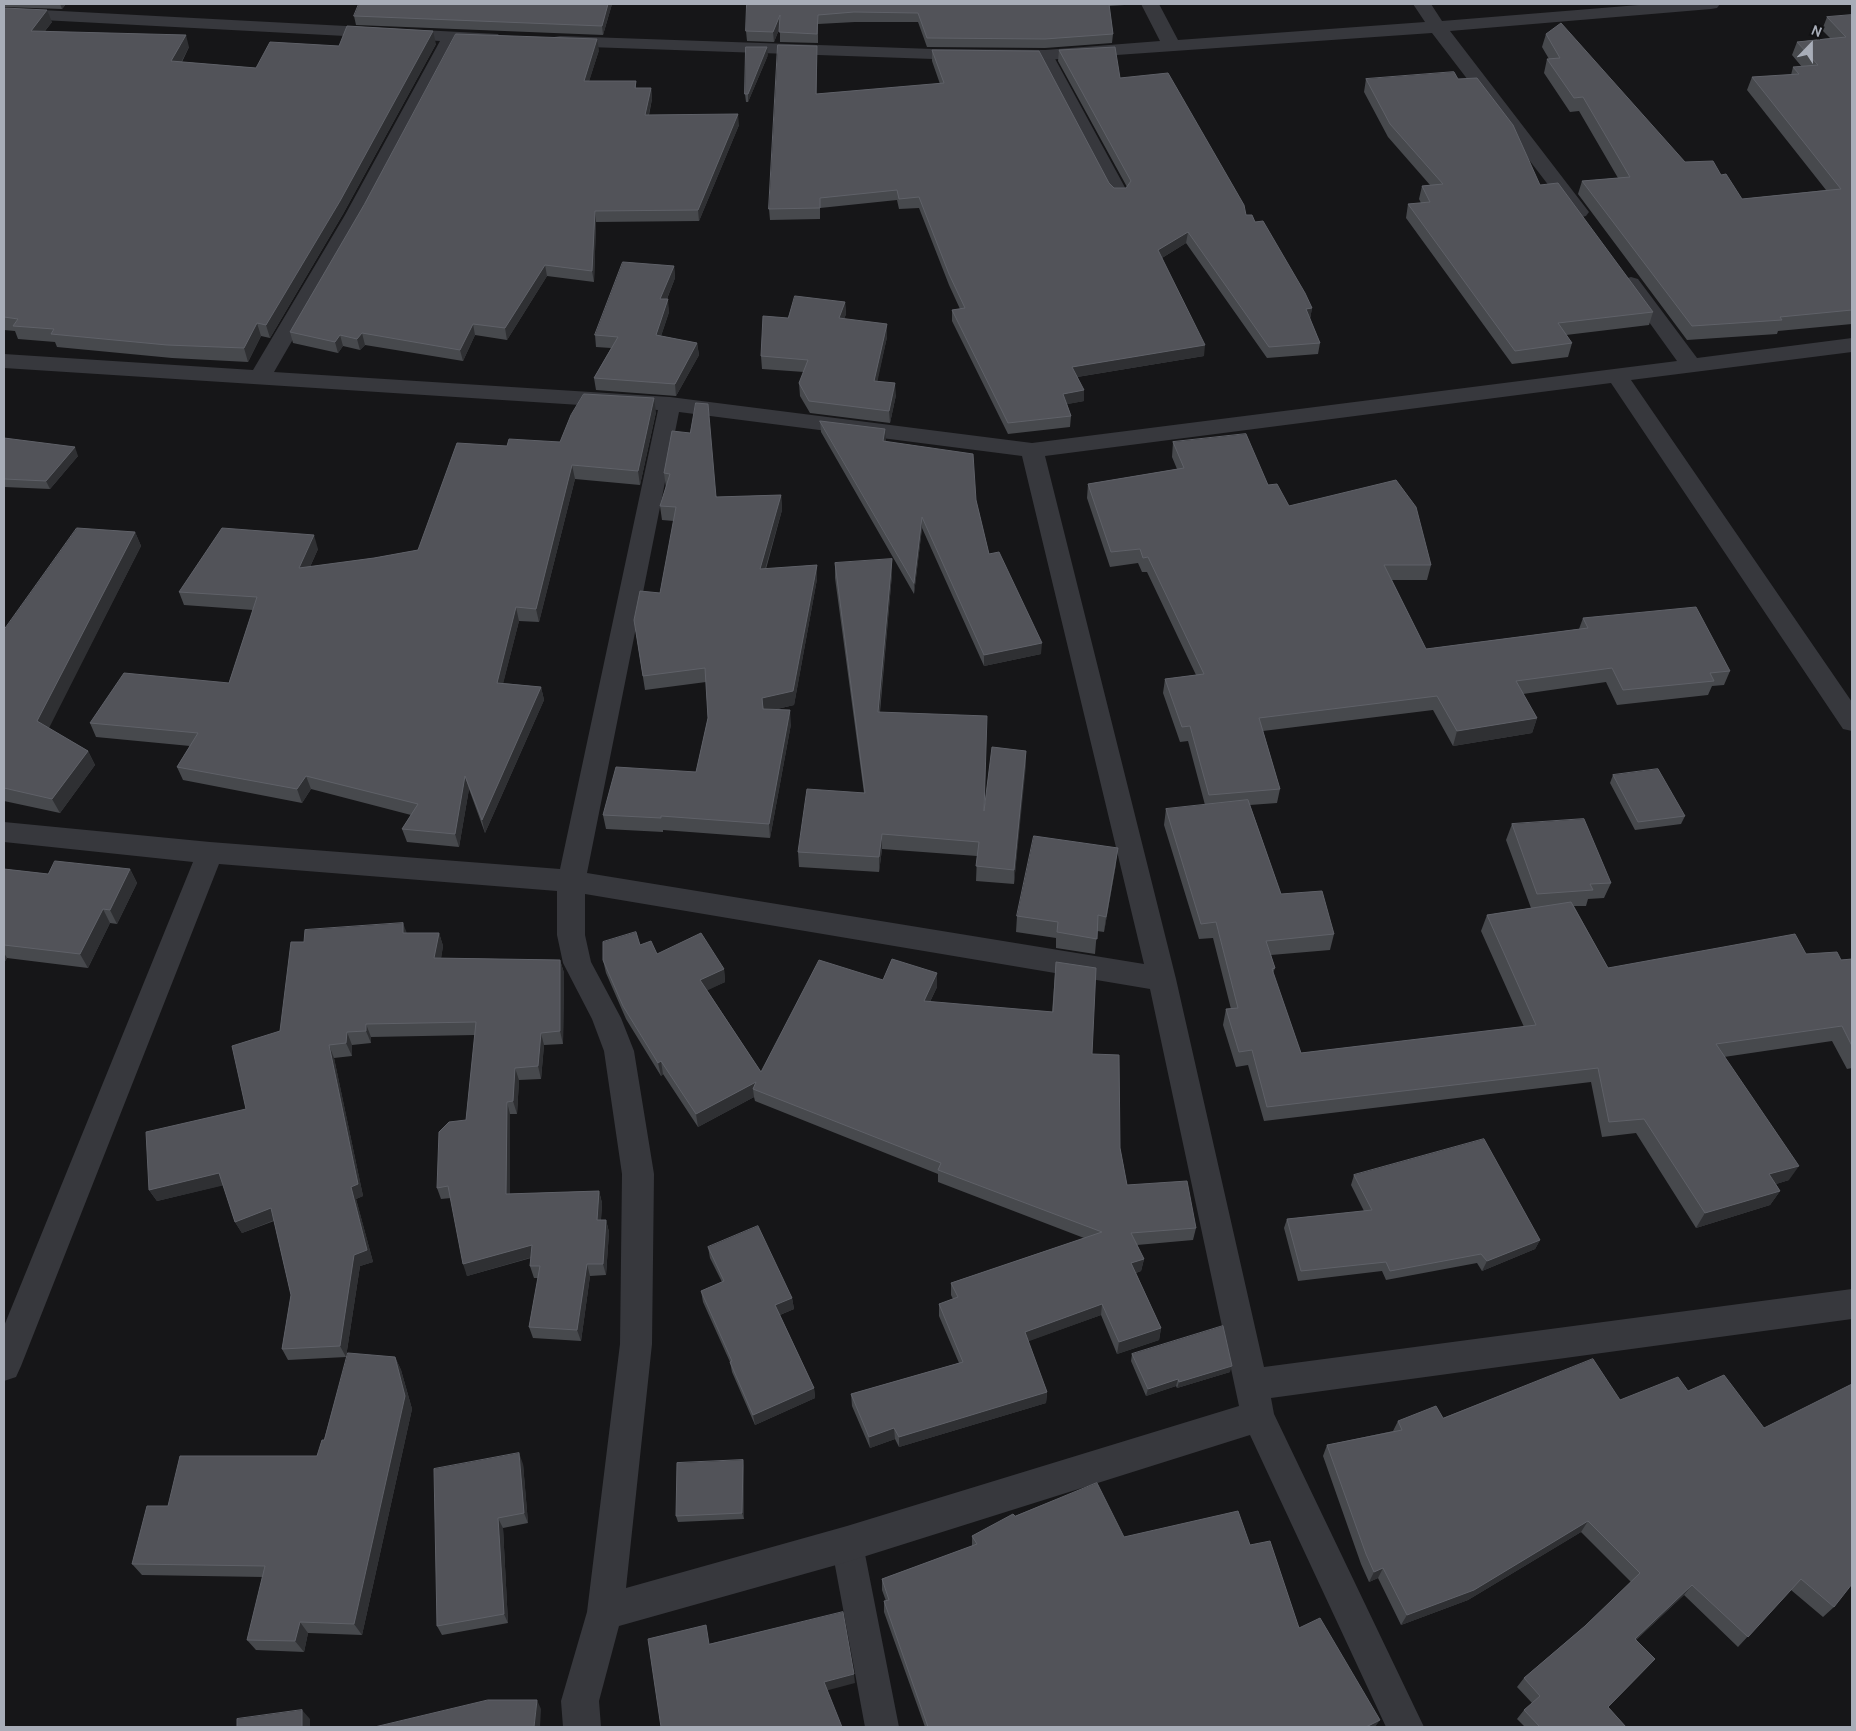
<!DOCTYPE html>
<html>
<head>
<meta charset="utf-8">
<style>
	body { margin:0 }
	#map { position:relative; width:1856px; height:1731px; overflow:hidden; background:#161618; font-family:Cabin,sans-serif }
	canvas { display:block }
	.frame { position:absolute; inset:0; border:5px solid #a8adb8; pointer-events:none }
	.north { position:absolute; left:1786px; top:20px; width:50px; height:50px; -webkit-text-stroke:4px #111113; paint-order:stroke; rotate:22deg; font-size:14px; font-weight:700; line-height:20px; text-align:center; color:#a8adb8 }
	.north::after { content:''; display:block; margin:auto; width:18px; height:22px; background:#a8adb8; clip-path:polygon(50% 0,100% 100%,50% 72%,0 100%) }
</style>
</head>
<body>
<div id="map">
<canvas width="1856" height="1731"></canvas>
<div class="frame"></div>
<div class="north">N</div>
</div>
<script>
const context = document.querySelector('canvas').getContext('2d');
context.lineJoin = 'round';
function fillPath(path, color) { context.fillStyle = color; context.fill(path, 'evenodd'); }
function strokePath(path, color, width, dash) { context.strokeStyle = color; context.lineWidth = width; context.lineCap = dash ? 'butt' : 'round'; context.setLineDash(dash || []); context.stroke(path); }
fillPath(new Path2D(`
	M1045,50L1051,51L1053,55L1128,193L1125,197L1119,198L1113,197L1110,193L1037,55L1039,51Z
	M847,1528L858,1533L863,1544L899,1727H865L831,1544L836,1533Z`), '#37383d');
fillPath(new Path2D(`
	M1141,4H1159L1178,40L1425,22L1413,4H1431L1442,21L1651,4H1720L1717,8L1711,9L1450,31L1589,212L1586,216L1579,218L1572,216L1432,33L1045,60L933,59L560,46L554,45L551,41L554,37L560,36L933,49L1045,50L1160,41Z
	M4,8L498,34L501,38L498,42L492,43L458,42L365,215L274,372L670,397L1032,443L1677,361L1621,283L1624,279L1631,277L1638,279L1697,358L1852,338V352L1631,380L1852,702V731L1843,729L1611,383L1045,456L1176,979L1264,1367L1852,1289V1319L1271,1398L1274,1414L1424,1727H1386L1250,1435L847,1562L619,1626L599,1701L601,1727H563L561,1701L587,1612L620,1344L622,1174L604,1051L592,1019L563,963L557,935V891L219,864L21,1366L16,1377L4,1381V1326L193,862L4,842V822L210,842L560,869L658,410L4,368V354L253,370L345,215L440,41L4,18ZM679,412L1022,456L1144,964L587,873ZM585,894L1150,989L1239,1406L847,1526L626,1588L652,1344L654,1174L634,1051L621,1018L591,962L585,935Z`), '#37383d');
fillPath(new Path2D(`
	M4,4H66L62,9L4,7Z
	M612,4L603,35L356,25L354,16Z
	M747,4H1140L1109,6L1113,34L1112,43L1045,48L927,47L918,22H855L818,24V43L780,42V27L774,42L747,41L746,31Z
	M1225,4H1253L1225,5Z
	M4,8L52,22L45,31L189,47L182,62L256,68L339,46L436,44L343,214L270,338L261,336L248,362L172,358L57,347L55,342L18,339L15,331L4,330Z
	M1852,15V324L1778,331L1777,334L1687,340L1578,194L1582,181L1618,178L1579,111L1570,112L1544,73L1547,59H1549L1542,47L1546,34L1685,162L1721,175L1742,199L1826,190L1747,90L1752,77L1791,75L1793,67H1802L1792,55L1797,42L1830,38L1822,30L1827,17Z
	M599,50L589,81H636V88H651L652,99L649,115L739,125L699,221L596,222L594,282L547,276L507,340L475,335L463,361L365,345L360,350L343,346L338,353L293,343L290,332Z
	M932,50L1109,183L1114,188H1126L1127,187L1058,61L1059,50L1120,78L1246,215L1255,222L1312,308L1310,319L1320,343L1318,354L1267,358L1186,243L1162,258L1204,356L1077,377L1084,401L1067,404L1071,416L1070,427L1008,434L952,321V310L960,309L949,285L919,208L899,209L897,200L820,208V219L770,220L769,209L817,57V94L940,84L932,61Z
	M768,55L748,102H746L745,94Z
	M1366,79H1458L1540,185L1653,312L1649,325L1566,335L1572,343L1568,357L1512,364L1406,218L1408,204L1421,203L1419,199L1422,186L1430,185L1388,137L1364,92Z
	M674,266L675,278L667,299L669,312L661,336L697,343L699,355L676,396L596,390L594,378L611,348L596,347L595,335Z
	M845,302L846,314L844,319L887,337L877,381L896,395L890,423L810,413L800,396L799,383L804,372L762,369L761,356L788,318Z
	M656,412L640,485L575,479L539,622L519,621L503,683L541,687L544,700L485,833L469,789L459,847L407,842L402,829L411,815L311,789L302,803L183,780L177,767L190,746L96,737L90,723L229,683L253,610L184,605L179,592L318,549L310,567L374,558L418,550L507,446L560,442Z
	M820,421L886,441L976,500L989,554L1041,654L984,666L922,528L914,594L821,432Z
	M672,431L717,497L781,495L782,510L766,569L817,565V579L794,705L773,710L791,724L770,838L663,830V832L606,829L603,815L696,772L708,718L706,682L645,690L634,620L660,593L674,521L662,520L660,506L666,488L664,473Z
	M4,438L78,456L50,489L4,487Z
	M1173,442L1268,485L1289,506L1431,565L1427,580H1392L1426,649L1579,629L1583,618L1730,671L1724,685L1712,686L1708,695L1617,705L1606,682L1523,694L1537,718L1532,733L1453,746L1433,710L1263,731L1280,789L1277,803L1250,805L1281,894L1334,934L1330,950L1271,955L1275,968L1273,973L1301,1053L1524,1027L1481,931L1487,915L1531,908L1506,840L1512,824L1611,883L1604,898L1588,899L1586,906H1574L1608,968L1806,954L1841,960L1852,959V1068L1847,1069L1832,1041L1724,1057L1789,1180L1776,1184L1780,1191L1770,1205L1696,1228L1636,1133L1602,1137L1591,1082L1264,1121L1248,1065L1236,1067L1223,1025L1226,1009H1231L1213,938L1199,939L1164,825L1166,809L1205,805L1188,741L1180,742L1163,693L1165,679L1196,675L1147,572H1142L1138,563L1110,567L1087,498L1088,484L1177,469L1172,457Z
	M135,532L141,546L48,728L88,751L95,765L60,813L4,801V630Z
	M892,559V574L880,712L984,810L1026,751L1014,884L976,881L977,856L882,849L879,872L799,867L798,852L864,793L835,578V563Z
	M1613,775L1685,816L1681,824L1635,830L1610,783Z
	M1116,864L1104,932L1097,931L1095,954L1056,948V938L1016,932L1017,916Z
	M4,869L48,874L130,869L137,883L117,924L110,923L88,968L7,958L4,963Z
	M407,933H439L443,946L441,958L560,960L564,973L563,1044L544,1045L541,1079L519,1080L517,1114H510V1194L599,1191L602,1203L601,1220H606L609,1232L606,1275L590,1276L581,1341L533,1338L529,1327L538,1278H534L530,1266L531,1258L467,1276L451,1198L441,1199L437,1188L466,1120L475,1035L371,1037V1043L352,1045V1056L334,1058L363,1196L356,1199L373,1262L360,1266L346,1357L288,1360L282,1349L291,1295L274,1221L242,1233L235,1222L223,1185L157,1201L149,1190L246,1109L280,1031L304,942Z
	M640,945L657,954L724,969L725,982L707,990L761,1072L883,980L937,987L930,1002L1052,1012L1056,962L1092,1054L1120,1148L1127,1185L1196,1228L1193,1240L1137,1245L1144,1259L1141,1271L1136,1273L1161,1328L1159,1340L1117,1354L1101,1315L1028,1341L1047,1392L1046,1403L899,1447L895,1439L870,1448L852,1406L851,1394L959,1363L939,1316V1304L953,1299L951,1295V1283L1084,1238L938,1182V1174L755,1101L754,1097L698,1127L663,1074L661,1076L626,1019L606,973L603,960Z
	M1354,1175L1540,1240L1535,1249L1482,1271L1477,1263L1386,1280L1382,1271L1298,1281L1284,1228L1287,1219L1364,1211L1351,1185Z
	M708,1247L792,1298L794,1309L780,1315L814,1388L815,1398L755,1425L732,1372L730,1362L703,1302L701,1291L722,1282L710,1258Z
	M1132,1354L1230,1372L1177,1388L1176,1386L1146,1396L1131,1361Z
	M395,1357L401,1370L412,1409L362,1635L308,1633L304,1652L256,1650L247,1640L263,1577L142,1575L132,1564L168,1506L317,1456L324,1440Z
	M1620,1400L1834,1607L1823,1617L1791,1590L1738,1647L1684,1595L1636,1640L1655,1659L1608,1707L1626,1727H1525L1517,1719L1524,1710L1532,1703L1517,1687L1524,1678L1585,1626L1631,1582L1581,1532L1468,1600L1401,1625L1378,1578L1369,1582L1361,1564L1323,1456L1327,1445L1393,1431L1398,1421L1443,1418Z
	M523,1464L528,1523L503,1528L508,1623L442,1635L437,1626Z
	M744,1466V1519L678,1522L676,1516Z
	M1015,1516L1124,1537L1250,1545L1299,1628L1375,1727H925L884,1612V1601H886L882,1590V1579L972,1546V1536Z`), '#47494d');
fillPath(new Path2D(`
	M60,4H66L62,9Z
	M608,4H612L603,35L602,26Z
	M47,10L52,22L35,43L31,31Z
	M780,15L781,24L774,42L773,32Z
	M433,31L436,44L343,214L270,338L266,325Z
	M186,35L189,47L175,74L171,61Z
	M597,39L599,50L586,91L584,81Z
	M817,46V105L816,94Z
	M767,47L768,55L748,102V94Z
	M651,88L652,99L646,126L645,115Z
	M738,114L739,125L699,221L698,210Z
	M595,211L596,222L594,282L592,271Z
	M1188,232L1186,243L1157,261L1158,250Z
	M545,265L547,276L507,340L505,328Z
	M674,266L675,278L662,311L660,299Z
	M668,299L669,312L657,348L656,335Z
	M845,302L846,314L840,330L839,318Z
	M1312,308L1310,319L1306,309Z
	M257,323L261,336L248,362L244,348Z
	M473,324L475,335L463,361L460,350Z
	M887,324V337L875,393L874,381Z
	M362,333L365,345L360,350L357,339Z
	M340,335L343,346L338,353L335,342Z
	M697,343L699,355L676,396L675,384Z
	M1205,345L1204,356L1071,378L1072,367Z
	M895,383L896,395L890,423L889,411Z
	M1084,390V401L1063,405V394Z
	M654,398L656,412L640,485L638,471Z
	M885,429L886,440L883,452V441Z
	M75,447L78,456L50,489L46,481Z
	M572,465L575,479L539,622L536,609Z
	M781,495L782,510L761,583L760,569Z
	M922,517V528L914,594V583Z
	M135,532L141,546L45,736L37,721Z
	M314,535L318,549L303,582L299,568Z
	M892,559V574L878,727V712Z
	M817,565V579L794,705L764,712L762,698Z
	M516,607L519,621L500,696L497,683Z
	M1042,643L1041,654L984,666V655Z
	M541,687L544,700L485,833L482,820Z
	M790,710L791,724L770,838L769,824Z
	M1537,718L1532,733L1453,746L1457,731Z
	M88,751L95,765L60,813L52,799Z
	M1026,751V766L1014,884V870Z
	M306,776L311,789L302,803L297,789Z
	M465,776L469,789L459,847L455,834Z
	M882,834V849L879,872V857Z
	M1118,848L1116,864L1104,932L1106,917Z
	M130,869L137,883L117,924L110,910Z
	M103,909L110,923L88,968L80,954Z
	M403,923L408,936L403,933Z
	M439,933L443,946L439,971L434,958Z
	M4,953L7,958L4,963Z
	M560,960L564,973L563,1044L560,1031Z
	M724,969L725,982L702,993L700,980Z
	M937,973V987L924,1014V1001Z
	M366,1024L371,1037V1043L366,1031Z
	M347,1032L352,1045V1056L346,1043Z
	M541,1033L544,1045L541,1079L538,1066Z
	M329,1045L334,1058L363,1196L356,1199L373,1262L360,1266L346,1357L340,1346L354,1255L351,1187Z
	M661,1061L663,1074L661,1076L658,1063Z
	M515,1068L519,1080L517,1114L513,1101Z
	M756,1082L753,1089L754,1097L698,1127L696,1114Z
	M507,1102L510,1114V1206L506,1194Z
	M1799,1166L1789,1180L1760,1189L1769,1174Z
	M219,1173L225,1185L157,1201L149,1190Z
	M599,1191L602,1203L600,1232L597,1220Z
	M1780,1191L1770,1205L1696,1228L1705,1213Z
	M271,1208L277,1219L242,1233L235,1222Z
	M606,1220L609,1232L606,1275L603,1264Z
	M1540,1240L1535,1249L1482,1271L1487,1261Z
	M532,1245L536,1256L467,1276L463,1264Z
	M1144,1259L1141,1271L1129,1275L1131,1263Z
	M587,1264L590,1276L581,1341L577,1330Z
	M792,1298L794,1309L777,1316L775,1305Z
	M1102,1304L1101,1315L1024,1343L1025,1332Z
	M1161,1328L1159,1340L1117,1354L1119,1342Z
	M395,1357L401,1370L412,1409L362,1635L354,1624Z
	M1232,1366L1230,1372L1177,1388L1179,1382Z
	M1178,1379L1176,1386L1146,1396L1148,1389Z
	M814,1388L815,1398L755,1425L753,1415Z
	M1047,1392L1046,1403L899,1447V1437Z
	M894,1428L895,1439L870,1448L869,1437Z
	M519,1453L523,1464L528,1523L524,1513Z
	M743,1460L744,1466V1519L742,1513Z
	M498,1518L503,1528L508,1623L504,1614Z
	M1588,1521L1581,1532L1468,1600L1401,1625L1407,1615Z
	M1383,1568L1378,1578L1369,1582L1374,1572Z
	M1692,1585L1684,1595L1627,1648L1635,1639Z
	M300,1622L308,1633L304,1652L295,1641Z
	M854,1674L855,1683L825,1691L824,1682Z
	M537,1700L541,1709L540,1727H534Z
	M302,1710L310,1719V1727H302Z
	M1380,1720L1375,1727H1366Z`), '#2f3033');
const building = new Path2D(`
	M359,4H608L602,26L354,16Z
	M747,4H1109L1113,34L1045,39L927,38L918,13L854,12L818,15L817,34L779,32L780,15L773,32L746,31Z
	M4,8L47,10L31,31L186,35L171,61L256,68L270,42L339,46L347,26L433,31L340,201L266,325L257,323L244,348L167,345L51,334L54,329L13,326L18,319L4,317Z
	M1852,15V310L1780,317L1782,320L1692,326L1582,181L1630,177L1583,97L1574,98L1547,59L1560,58L1546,34L1561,23L1685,162L1713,161L1721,175L1726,174L1742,199L1841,189L1752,77L1799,74L1793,67L1818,65L1797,42L1846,37L1827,17Z
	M456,34L597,39L584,81H636L635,88H651L645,115L738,114L698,210L595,211L592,271L545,265L505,328L473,324L460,350L362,333L357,339L340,335L335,342L290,332L364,205Z
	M778,45L817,46L816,94L944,83L932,50L1039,51L1109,183L1114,188H1126L1131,181L1059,50L1115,47L1120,78L1168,73L1244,205L1246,215H1252L1255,222L1263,221L1305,293L1312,308L1306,309L1320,343L1269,347L1188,232L1158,250L1205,345L1072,367L1084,390L1063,394L1071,416L1008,423L952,310L965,308L949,274L919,197L899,199L897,190L820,198V208L769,209Z
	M746,47H767L748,94H745Z
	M1454,72L1458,79L1477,78L1513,125L1540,185L1558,183L1653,312L1558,323L1572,343L1515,351L1408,204L1430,202L1422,186L1443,184L1390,124L1366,79Z
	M623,262L674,266L660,299H668L656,335L697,343L675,384L594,378L618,337L595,335Z
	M795,296L845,302L839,318L887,324L874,381L895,383L889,411L809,401L799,383L808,360L761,356L763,316L788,318Z
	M584,394L654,398L638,471L572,465L536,609L516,607L497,683L541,687L482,820L465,776L455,834L402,829L418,804L306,776L297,789L177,767L198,733L90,723L124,673L229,683L257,597L179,592L222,528L314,535L299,568L374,558L418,550L457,443L507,446L509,439L560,442L571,415Z
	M696,403L708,404L716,497L781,495L760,569L817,565L793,691L762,698L763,709L790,710L769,824L661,816V818L603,815L616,767L696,772L708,718L705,668L643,676L634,620L640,591L660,593L676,507L660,506L670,474L664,473L672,431L690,433Z
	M820,421L885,429L883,441L973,454L976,500L989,554L999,552L1042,643L984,655L922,517L914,583Z
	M1246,434L1268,485L1277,484L1289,506L1396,480L1416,507L1431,565H1384L1426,649L1588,628L1583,618L1696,607L1730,671L1710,673L1714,681L1623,690L1612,668L1516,681L1537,718L1457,731L1437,696L1259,718L1280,789L1209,795L1190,726L1182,727L1165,679L1204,674L1148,557L1143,558L1140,549L1111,552L1088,484L1184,468L1173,442Z
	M4,438L75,447L46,481L4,479Z
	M77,528L135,532L37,721L88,751L52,799L4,788V630Z
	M892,559L878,712L987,716L984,811L992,747L1026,751L1014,870L976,866L979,842L882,834L879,857L798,852L807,789L865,793L835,563Z
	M1658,769L1685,816L1638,822L1613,775Z
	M1248,800L1281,894L1322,891L1334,934L1266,941L1275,968L1272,969L1301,1053L1536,1025L1487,915L1571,902L1608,968L1795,934L1806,954L1837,952L1841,960L1852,959V1046L1842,1026L1716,1044L1799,1166L1769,1174L1780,1191L1705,1213L1644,1119L1609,1122L1598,1068L1267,1107L1252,1050L1239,1052L1226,1009L1238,1008L1216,922L1201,924L1166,809Z
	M1584,819L1611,883L1590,884L1593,890L1537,894L1512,824Z
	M1034,836L1118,848L1106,917L1098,915L1097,939L1057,932L1058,922L1017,916Z
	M55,861L130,869L110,910L103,909L80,954L4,945V869L48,874Z
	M403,923V933H439L434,958L560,960V1031L541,1033L538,1066L515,1068L513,1101L507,1102L506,1194L599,1191L597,1220H606L603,1264H587L577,1330L529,1327L540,1266H530L532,1245L463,1264L448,1186L437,1188L439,1132L449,1122L466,1120L476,1022L366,1024V1031L347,1032L346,1043L329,1045L358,1184L351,1187L367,1250L354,1255L340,1346L282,1349L291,1295L271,1208L235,1222L219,1173L149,1190L146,1132L246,1109L232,1046L280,1031L291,942H304L305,930Z
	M636,932L640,945L651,941L657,954L701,933L724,969L700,980L761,1072L819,960L883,980L892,959L937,973L924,1001L1053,1012L1056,962L1096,968L1092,1054L1119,1055L1120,1148L1127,1185L1187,1181L1196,1228L1131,1233L1144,1259L1131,1263L1161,1328L1119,1342L1102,1304L1025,1332L1047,1392L899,1437L894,1428L869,1437L851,1394L963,1362L939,1304L958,1297L951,1283L1102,1232L938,1170L941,1163L753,1089L756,1082L696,1114L661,1061L658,1063L623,1006L603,960V942Z
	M1484,1139L1540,1240L1487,1261L1481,1254L1390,1271L1386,1262L1301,1271L1287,1219L1372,1210L1354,1175Z
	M758,1226L792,1298L775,1305L814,1388L753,1415L730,1362L732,1361L701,1291L724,1281L708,1247Z
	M1223,1326L1232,1366L1179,1382L1178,1379L1148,1389L1132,1354Z
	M348,1353L395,1357L405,1396L354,1624L300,1622L295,1641L247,1640L265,1566L132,1564L147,1506H168L180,1456H317L322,1440H324Z
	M1593,1359L1620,1400L1678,1377L1688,1391L1724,1375L1764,1428L1852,1384V1584L1834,1607L1801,1579L1748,1637L1692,1585L1635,1639L1655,1659L1608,1707L1626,1727H1540L1524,1710L1540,1696L1524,1678L1585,1626L1640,1573L1588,1521L1474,1590L1407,1615L1383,1568L1374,1572L1366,1554L1327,1445L1402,1430L1398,1421L1436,1406L1443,1418Z
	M519,1453L524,1513L498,1518L504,1614L437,1626L434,1469Z
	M743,1460L742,1513L676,1516L677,1463Z
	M1097,1483L1124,1537L1238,1511L1250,1545L1270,1541L1299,1628L1320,1618L1380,1720L1366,1727H928L884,1601L889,1600L882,1579L977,1544L972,1536L1013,1514L1015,1516Z
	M843,1612L854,1674L824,1682L842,1727H661L648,1639L706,1625L709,1644Z
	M488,1700H537L534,1727H375Z
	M302,1710V1727H237V1719Z`);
fillPath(building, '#525359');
strokePath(building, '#5f6168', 1);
</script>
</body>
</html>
